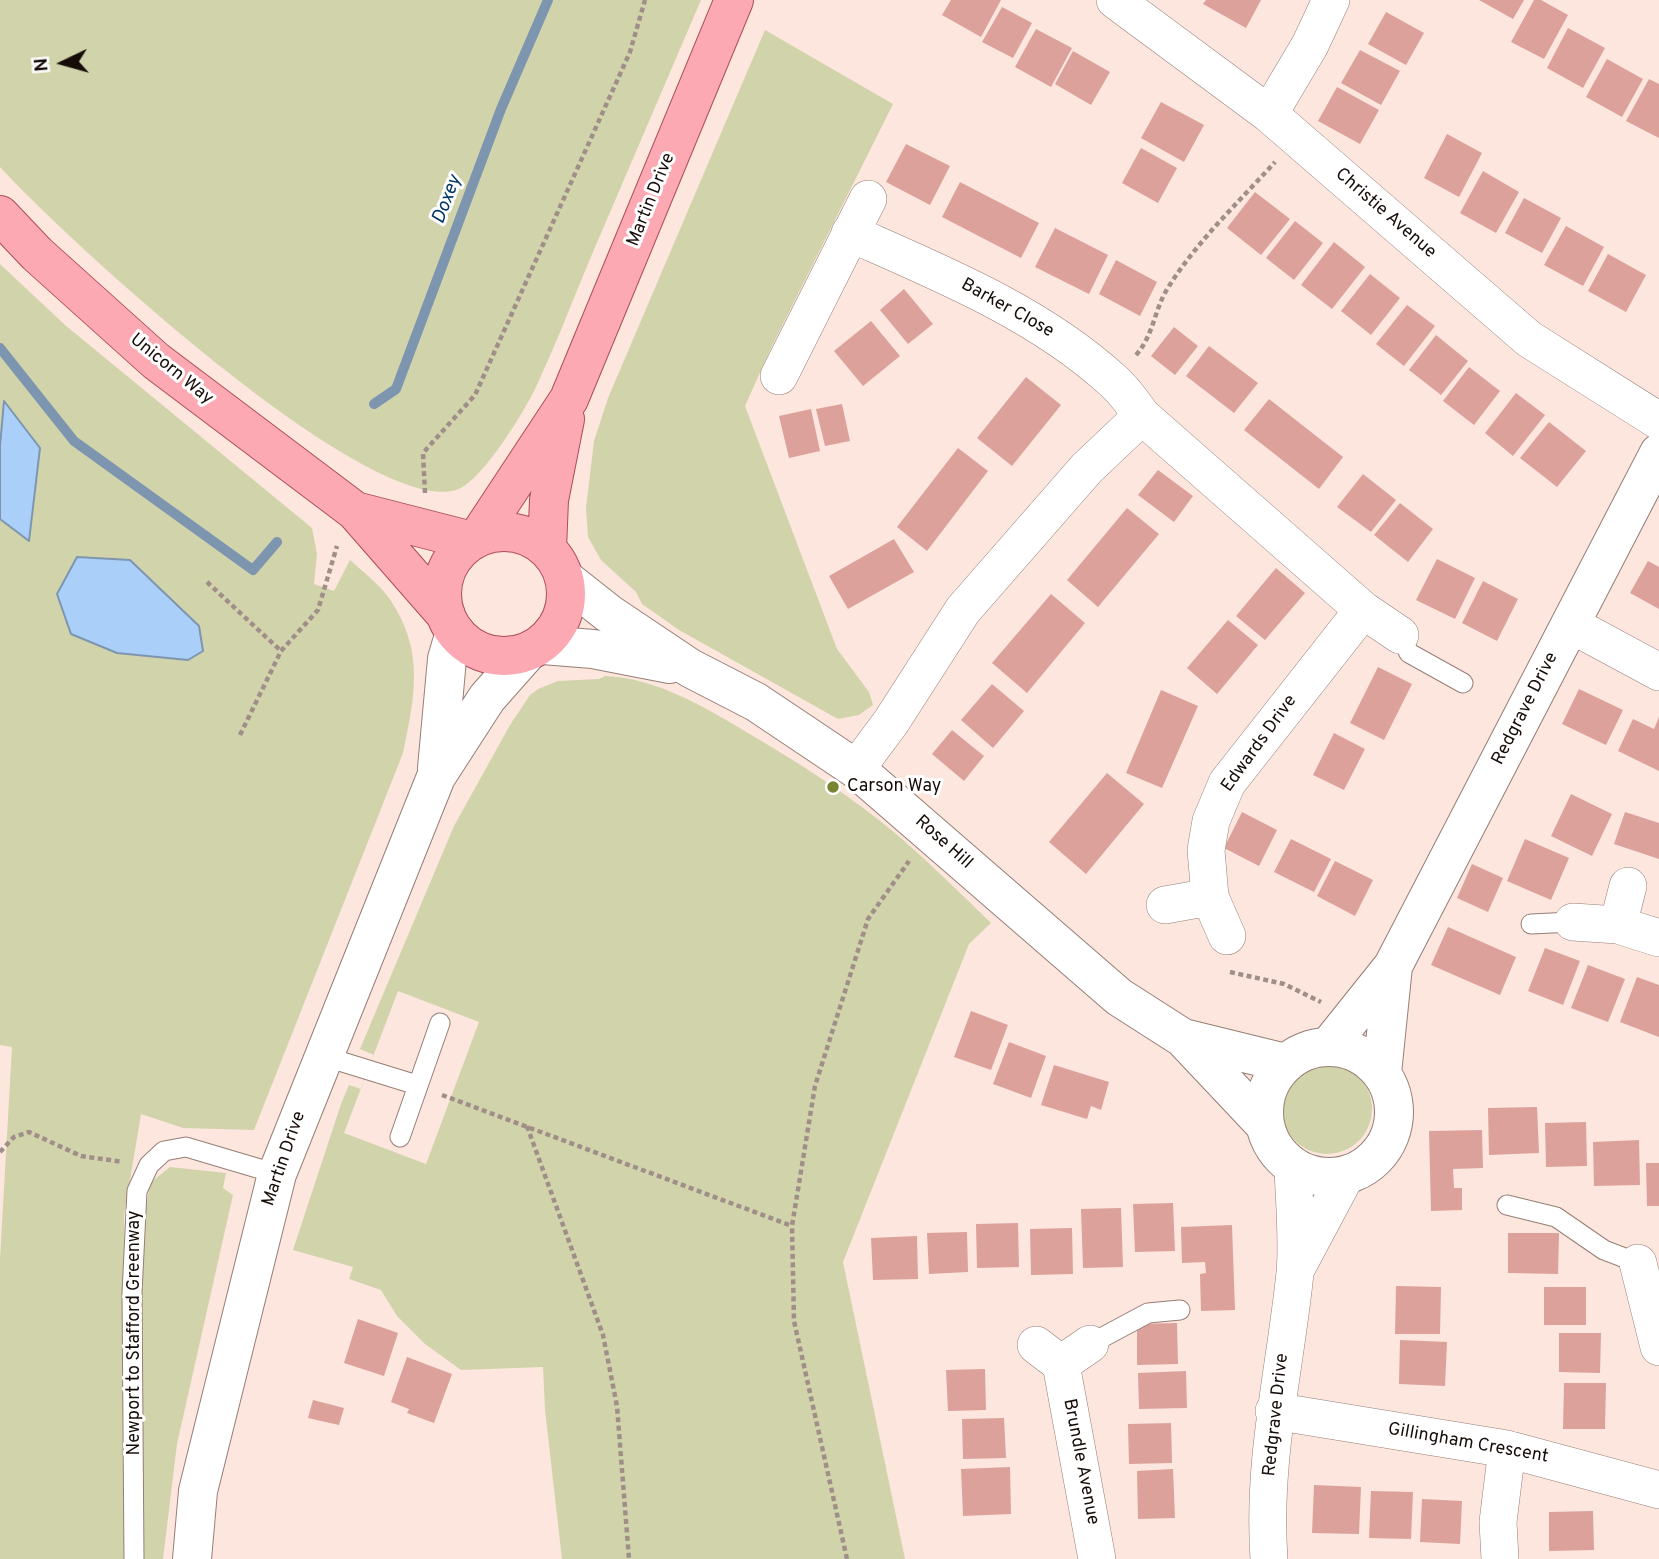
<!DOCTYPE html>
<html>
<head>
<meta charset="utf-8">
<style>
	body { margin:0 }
	#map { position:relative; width:1659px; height:1559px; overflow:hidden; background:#fce6de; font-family:Overpass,sans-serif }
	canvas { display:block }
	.north { position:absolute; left:28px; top:28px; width:70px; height:70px; -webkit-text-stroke:5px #fff; paint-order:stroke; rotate:265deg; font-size:19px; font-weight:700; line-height:28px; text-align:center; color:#160d09 }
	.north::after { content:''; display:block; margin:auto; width:24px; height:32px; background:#160d09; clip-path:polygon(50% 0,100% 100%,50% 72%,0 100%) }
</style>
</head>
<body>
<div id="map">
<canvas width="1659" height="1559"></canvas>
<div class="north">N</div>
</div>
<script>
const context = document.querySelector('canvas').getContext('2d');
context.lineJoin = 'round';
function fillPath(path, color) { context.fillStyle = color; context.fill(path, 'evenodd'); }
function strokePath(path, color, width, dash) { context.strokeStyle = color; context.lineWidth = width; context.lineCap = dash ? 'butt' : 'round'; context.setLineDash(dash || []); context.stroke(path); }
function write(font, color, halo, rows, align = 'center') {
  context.font = font + ' Overpass,sans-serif'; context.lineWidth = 6; context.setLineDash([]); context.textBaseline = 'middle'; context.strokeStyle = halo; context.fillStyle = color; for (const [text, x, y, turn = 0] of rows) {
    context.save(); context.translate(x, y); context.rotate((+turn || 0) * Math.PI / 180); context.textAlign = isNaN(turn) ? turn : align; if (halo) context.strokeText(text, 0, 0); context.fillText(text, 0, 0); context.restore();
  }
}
fillPath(new Path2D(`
	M0,0H701C664,86 627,173 590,259C572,302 555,347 535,389C524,412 481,483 456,490C367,517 63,236 0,167Z
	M765,30L893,104L771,348L745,406L837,649L869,692L873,705L859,715L838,719L679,630L642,604L636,592L601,560L588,537L586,508L594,441L608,398Z
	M0,264L65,325L312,528L317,554L314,584L334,591L350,560C363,572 379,584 389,598C425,650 415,696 403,753L254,1130L183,1128L141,1114L124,1216L127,1451L141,1324L143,1226L150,1183L170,1167L226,1173L223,1188L233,1195L177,1444L163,1559H0V1259L12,1047L0,1045Z
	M605,676C655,678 701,705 743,730C798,762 853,797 902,839C933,866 962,895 991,923L969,944L843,1262L905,1559H562L545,1410L543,1367L461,1370L425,1344L397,1316L381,1290L349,1279L353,1267L293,1250L341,1104L349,1085L361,1089L374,1055L360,1049L454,826L510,725L530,695L538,689L558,681L599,679ZM398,991L479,1022L426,1164L344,1133Z
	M1282 1109a45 45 0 1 1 90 0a45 45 0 1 1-90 0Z`), '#d1d4ab');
const water = new Path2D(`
	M4,401L40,448L29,541L0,519V446Z
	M77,557L130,560L199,626L203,651L188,660L117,653L71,634L57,594Z`);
fillPath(water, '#aacff8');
strokePath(water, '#7e95b0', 2);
strokePath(new Path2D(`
	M0,348L74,441L253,570L277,542
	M374,404L396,389L501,109L548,0`), '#7e95b0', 10);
fillPath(new Path2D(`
	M951,0H1001L981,37L942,15Z
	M1206,0H1261L1246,28L1203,4Z
	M1479,0H1524L1513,19Z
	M1534,0H1541L1568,15L1544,59L1511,42Z
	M1002,7L1032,23L1013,58L982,42Z
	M1386,12L1424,33L1406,65L1368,44Z
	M1568,28L1605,48L1583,88L1547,68Z
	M1036,29L1072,48L1051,87L1015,67Z
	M1360,50L1400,71L1381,105L1341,83Z
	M1073,51L1110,72L1091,105L1055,84Z
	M1607,59L1643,79L1622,117L1586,97Z
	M1649,79L1659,84V138L1626,121Z
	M1337,87L1379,110L1360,144L1318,121Z
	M1161,102L1204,125L1184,162L1141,138Z
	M1447,134L1482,153L1459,197L1424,178Z
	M906,144L950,166L930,205L886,182Z
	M1141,148L1177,168L1158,203L1122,183Z
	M1483,171L1519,192L1496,233L1460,213Z
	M960,182L1039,223L1021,258L942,217Z
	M1255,192L1290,219L1261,255L1227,228Z
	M1524,198L1561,218L1542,253L1505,233Z
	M1295,221L1323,243L1294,280L1266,258Z
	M1566,226L1604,247L1583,286L1544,265Z
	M1055,228L1108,255L1089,294L1035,267Z
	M1334,242L1365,267L1332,309L1301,285Z
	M1608,254L1646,275L1626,312L1588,291Z
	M1116,260L1157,282L1140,316L1099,294Z
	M1370,274L1400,298L1371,335L1341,311Z
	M904,289L933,324L908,344L880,310Z
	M1407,305L1435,326L1404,366L1376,344Z
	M871,321L900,356L863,386L834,351Z
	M1174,327L1198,346L1175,375L1151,356Z
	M1436,335L1468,361L1441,395L1409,370Z
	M1209,346L1258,383L1234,413L1186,376Z
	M1469,367L1500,391L1474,425L1443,401Z
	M1026,377L1061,405L1012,466L977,438Z
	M1516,393L1545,415L1513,456L1485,433Z
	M1269,399L1343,457L1319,489L1244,430Z
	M842,404L850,441L825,446L816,409Z
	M811,409L820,451L789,458L779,416Z
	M1549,422L1586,451L1557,487L1520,458Z
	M958,448L988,471L927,551L897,527Z
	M1158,470L1193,496L1174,522L1138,495Z
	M1363,474L1396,500L1371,532L1337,507Z
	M1400,503L1433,529L1408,562L1374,535Z
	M1127,508L1159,534L1098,607L1067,580Z
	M894,539L914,572L848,609L829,576Z
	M1437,559L1475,578L1455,619L1416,600Z
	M1648,561L1659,567V609L1630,593Z
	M1276,568L1305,593L1265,640L1236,616Z
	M1483,581L1518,599L1497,641L1462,623Z
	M1051,594L1085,623L1027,693L992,663Z
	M1228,620L1258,645L1217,694L1187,668Z
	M1378,667L1412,684L1384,740L1350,723Z
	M992,684L1024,711L993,748L961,720Z
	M1579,689L1623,710L1606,745L1562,724Z
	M1161,690L1198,706L1162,788L1126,773Z
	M1659,717V771L1618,751L1633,719L1654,729Z
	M952,730L984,756L964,781L932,754Z
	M1334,733L1365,749L1344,790L1313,775Z
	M1107,773L1144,804L1086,874L1049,842Z
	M1571,794L1612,814L1592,856L1551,836Z
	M1242,812L1277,830L1259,866L1224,848Z
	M1625,812L1659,823V859L1614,844Z
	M1291,839L1331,859L1314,892L1274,872Z
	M1525,839L1569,858L1551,900L1507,881Z
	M1335,861L1373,880L1355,916L1317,896Z
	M1472,864L1503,878L1488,912L1457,898Z
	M1448,927L1516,957L1500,995L1431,965Z
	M1545,948L1580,961L1563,1005L1528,991Z
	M1588,965L1625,979L1608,1022L1571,1008Z
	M1637,977L1659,985V1037L1620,1022Z
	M971,1011L1008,1025L991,1070L954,1057Z
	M1009,1042L1046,1056L1031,1098L993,1084Z
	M1054,1065L1109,1082L1101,1110L1091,1106L1087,1119L1041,1105Z
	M1537,1107L1539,1153L1489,1155L1488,1108Z
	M1586,1122L1587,1166L1546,1167L1545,1123Z
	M1482,1130L1483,1168L1453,1169L1454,1188H1462V1210L1431,1211L1429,1131Z
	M1639,1140L1640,1185L1594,1186L1593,1142Z
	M1646,1163H1659V1206H1647Z
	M1173,1203L1175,1251L1135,1252L1133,1204Z
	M1121,1208L1123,1267L1083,1268L1081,1209Z
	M1018,1223L1019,1267L977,1268L976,1224Z
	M1232,1225L1235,1310L1201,1311L1200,1274L1206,1273L1205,1262L1182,1263L1181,1227Z
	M1072,1228L1073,1274L1031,1275L1030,1229Z
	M967,1232L968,1272L929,1274L927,1233Z
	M1508,1233H1559L1558,1274L1508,1273Z
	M917,1236L918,1279L873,1280L871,1238Z
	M1396,1286L1441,1287L1440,1334H1395Z
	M1544,1287H1586V1325H1544Z
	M358,1319L398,1333L384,1376L344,1363Z
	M1177,1323L1178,1364L1137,1365V1324Z
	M1559,1333H1601L1600,1373L1559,1372Z
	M1400,1340L1447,1342L1445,1386L1399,1384Z
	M407,1357L452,1374L434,1423L407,1413L409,1409L391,1402Z
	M985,1369L986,1410L948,1411L946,1370Z
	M1186,1371L1187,1408L1139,1409L1138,1373Z
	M1564,1383H1606L1605,1429H1563Z
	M313,1400L344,1408L339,1425L308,1418Z
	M1004,1418L1006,1458L963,1459L962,1419Z
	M1171,1423L1172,1463L1129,1464L1128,1424Z
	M1010,1467L1011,1514L963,1516L961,1469Z
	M1173,1469L1175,1518L1138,1519L1137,1471Z
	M1314,1485L1361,1487L1359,1534L1312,1533Z
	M1371,1491L1413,1492L1411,1539L1369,1538Z
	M1422,1499L1462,1501L1460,1544L1420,1542Z
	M1593,1511L1594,1550L1549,1551V1512Z`), '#dca19b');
const lane = new Path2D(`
	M1400,635L1409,653L1463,683
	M1531,924L1573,922
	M323,1056L417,1085
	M400,1137L440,1023
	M1507,1205L1556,1217L1604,1250L1638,1263
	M1090,1344L1148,1313L1180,1310
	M134,1559L132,1293L137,1191L149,1165L164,1151L186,1147L277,1174`);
const street = new Path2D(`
	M1115,0L1269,114L1529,339L1659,421
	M1269,114L1310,45L1331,0
	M850,233C940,273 1037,312 1111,379C1123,389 1133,403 1142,416L1363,610L1400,635
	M779,376L868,199
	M1570,624L1659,672
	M856,769L891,722L963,610L1087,468L1142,416
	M1165,905L1210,897
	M1573,922L1618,925L1659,938
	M1618,925L1628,886
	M1227,936L1210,897L1206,850L1211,821L1227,783L1363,610
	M1638,1263L1659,1347
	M1297,1267L1346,1175
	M1036,1345L1061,1364L1090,1344
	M1061,1364L1097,1559
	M1274,1411L1507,1449L1659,1490
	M1269,1559C1262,1460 1285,1370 1295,1273C1298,1239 1294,1201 1293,1166
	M1500,1559L1498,1522L1507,1449`);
const secondary = new Path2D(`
	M565,579L608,613L690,668L756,702L856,769L1119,997L1183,1038L1265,1125
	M543,645L593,649L670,664
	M437,768L447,659L455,632
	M1183,1038L1285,1063
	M1329,1046L1393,966L1659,453
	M1264 1112a65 65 0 1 1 130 0a65 65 0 1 1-130 0Z
	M1382,1073L1393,966
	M192,1559L198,1491L277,1174L436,777L487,698L525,655`);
const primary = new Path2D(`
	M0,215L37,254L156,361L355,511L446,615
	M355,511L472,541
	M442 594a62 62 0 1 1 124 0a62 62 0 1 1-124 0Z
	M480,534L569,399L734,0
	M547,549L549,500L565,419`);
strokePath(lane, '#967e75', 21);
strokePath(street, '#967e75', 38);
strokePath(secondary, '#967e75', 40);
strokePath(primary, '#ab4d56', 40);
strokePath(new Path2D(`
	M1136,355C1153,336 1154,312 1166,291C1195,243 1238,203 1275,162
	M425,493L423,453L475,395L630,52L645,0
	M207,582L281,651
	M240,735L281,651L318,610L337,546
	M1230,972L1284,984L1321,1002
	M442,1095L792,1226
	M527,1126L603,1335L617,1406L629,1559
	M0,1152L14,1137L29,1132L81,1156L123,1162
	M847,1559L794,1321L792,1226L815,1086L868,919L909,861`), '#a08f88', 4.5, [5, 3.5]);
strokePath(lane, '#fff', 19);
strokePath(street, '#fff', 37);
strokePath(secondary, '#fff', 38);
strokePath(primary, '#fda9b3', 38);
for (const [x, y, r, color] of [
	[833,787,7,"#798430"]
]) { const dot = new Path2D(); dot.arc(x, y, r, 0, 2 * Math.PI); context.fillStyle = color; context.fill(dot); strokePath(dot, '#fff', 2.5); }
write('18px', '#160d09', '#fff', [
	["Martin Drive",652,200,-68],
	["Christie Avenue",1385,214,41],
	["Barker Close",1007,309,29],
	["Unicorn Way",171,370,39],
	["Redgrave Drive",1526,709,-63],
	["Edwards Drive",1260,744,-54],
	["Rose Hill",943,843,42],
	["Martin Drive",285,1159,-71],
	["Newport to Stafford Greenway",135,1333,-90],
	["Redgrave Drive",1277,1415,-84],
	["Gillingham Crescent",1468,1444,10],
	["Brundle Avenue",1080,1462,79]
]);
write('18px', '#160d09', '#fff', [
	["Carson Way",847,787]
], 'left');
write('italic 19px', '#003667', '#fff', [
	["Doxey",448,200,-69]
]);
</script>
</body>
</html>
